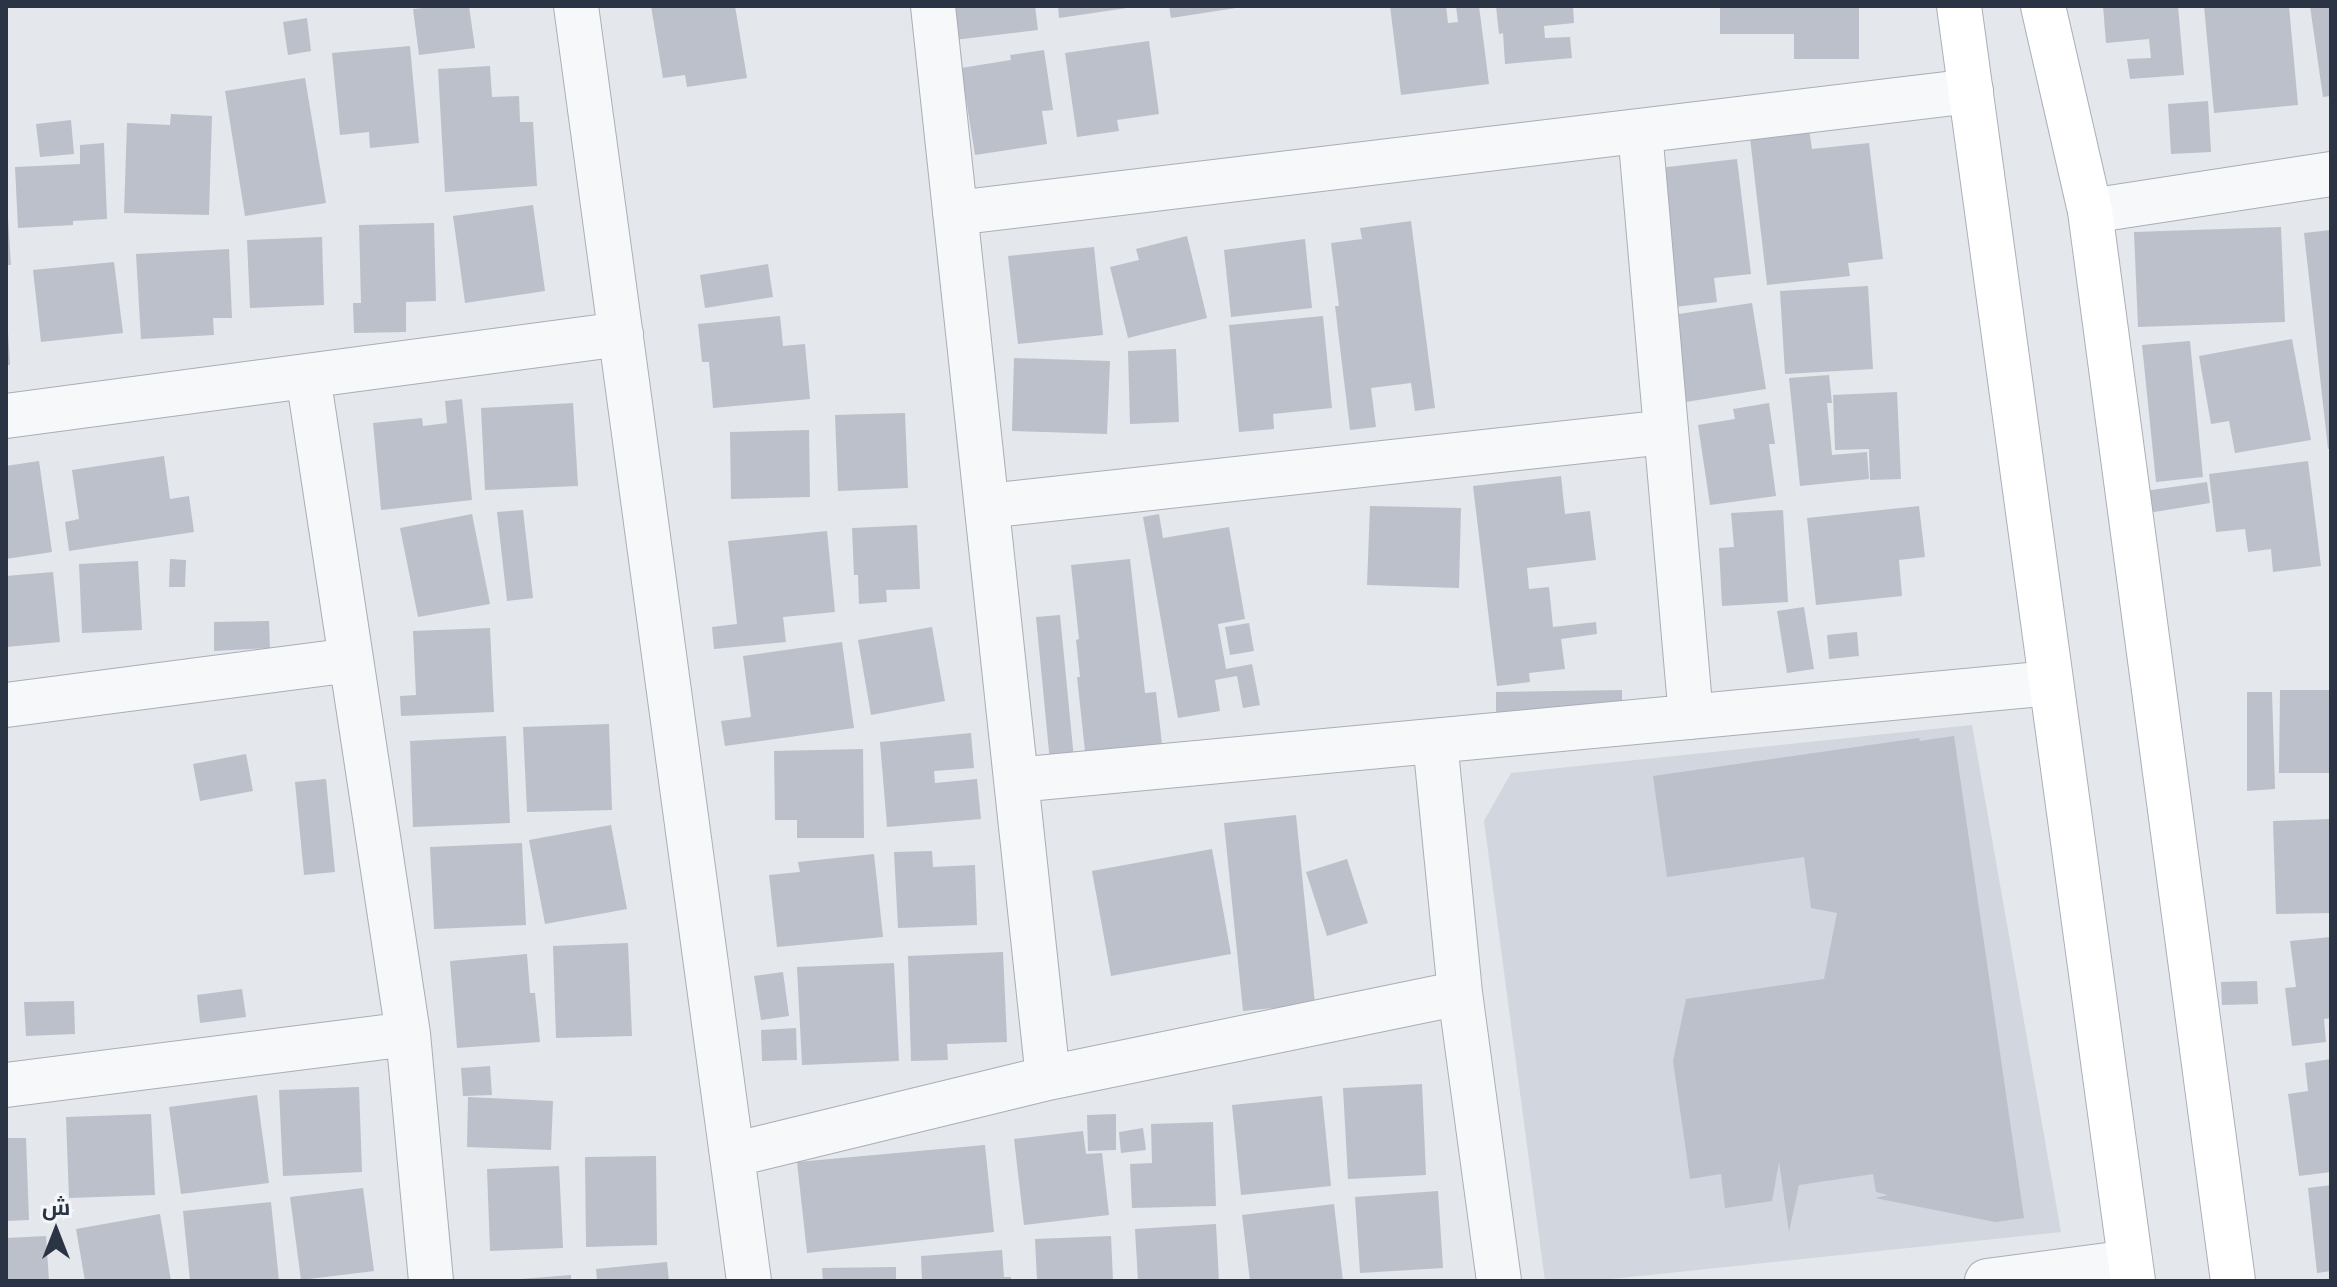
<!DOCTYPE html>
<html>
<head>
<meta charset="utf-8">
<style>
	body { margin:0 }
	#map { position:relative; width:2337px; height:1287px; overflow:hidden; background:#e4e7ec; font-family:Inter,Cairo,sans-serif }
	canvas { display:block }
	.frame { position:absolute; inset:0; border:8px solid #2b3445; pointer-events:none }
	.north { position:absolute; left:16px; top:1191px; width:80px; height:80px; -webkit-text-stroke:6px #f4f6f9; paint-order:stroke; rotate:0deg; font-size:22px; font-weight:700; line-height:32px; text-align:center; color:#2b3445 }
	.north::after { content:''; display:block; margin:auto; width:28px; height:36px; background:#2b3445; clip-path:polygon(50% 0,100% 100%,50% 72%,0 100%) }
</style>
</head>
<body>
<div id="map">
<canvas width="2337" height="1287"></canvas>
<div class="frame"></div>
<div class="north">ش</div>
</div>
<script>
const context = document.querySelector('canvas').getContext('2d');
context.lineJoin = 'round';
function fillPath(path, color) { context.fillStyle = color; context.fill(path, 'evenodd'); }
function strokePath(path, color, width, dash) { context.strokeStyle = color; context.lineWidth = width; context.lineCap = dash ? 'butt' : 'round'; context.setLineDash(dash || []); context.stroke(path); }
fillPath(new Path2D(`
	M1972,725L2061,1232L1592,1281H1545L1484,821L1511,773Z`), '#d2d6de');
fillPath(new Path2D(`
	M442,6H469L475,48L419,55L413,9Z
	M651,6H735L747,78L687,87L685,75L663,78Z
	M950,6H1035L1038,30L954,40Z
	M1058,6H1127V8L1059,18Z
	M1169,6H1236V8L1171,18Z
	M1390,6H1446L1448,23L1458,22L1456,6H1479L1489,84L1401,95Z
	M1496,6H1573L1574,23L1544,26L1545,38L1570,37L1572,58L1505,64L1503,33L1499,34Z
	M1720,6H1859V59H1794V34H1720Z
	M2103,6H2178L2184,75L2130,79L2127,59L2151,58L2149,39L2106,43Z
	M2204,6H2289L2298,105L2214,113Z
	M2310,6H2331V96L2323,97Z
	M307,18L311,51L288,55L283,22Z
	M1149,41L1159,114L1117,120L1119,131L1077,137L1065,53Z
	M410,46L419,143L370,148L369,132L340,135L332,53Z
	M1044,50L1053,110L1042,111L1047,144L975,155L961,68L1011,60L1010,55Z
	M490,66L492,97L519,96L520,122H533L537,186L445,192L438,69Z
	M305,78L326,203L245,216L225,91Z
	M2208,101L2211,152L2171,154L2168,104Z
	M171,114L212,116L209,215L124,213L127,123L170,125Z
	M71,120L74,154L40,157L36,124Z
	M1808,122L1812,149L1869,143L1883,259L1848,263L1850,276L1767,285L1749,129Z
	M104,143L107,219L73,221V225L18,228L15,167L80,164V145Z
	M1737,159L1751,274L1714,278L1717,302L1666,308L1650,169Z
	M533,205L545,291L465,303L453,216Z
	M6,218H8L11,265H6Z
	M1411,221L1435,408L1415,411L1411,383L1371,388L1376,427L1350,430L1335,306H1339L1331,243L1362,239L1360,228Z
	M434,223L436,301L406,302V332L354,333L353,303H361L359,225Z
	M2281,227L2285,322L2138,327L2134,232Z
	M2331,230V448L2328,449L2304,233Z
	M1187,236L1207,318L1128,338L1110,267L1139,260L1136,249Z
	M322,237L324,305L250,308L247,240Z
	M1305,239L1312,308L1231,317L1224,250Z
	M1094,247L1103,335L1018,344L1008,256Z
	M229,249L232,318H213L214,335L141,339L136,254Z
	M114,262L123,333L41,342L33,270Z
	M768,264L773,297L705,308L700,275Z
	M1868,286L1873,369L1785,374L1780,291Z
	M1752,303L1766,389L1686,402L1672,315Z
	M780,316L783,346L805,344L810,399L713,408L709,362H702L698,324Z
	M1323,316L1332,408L1273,414L1274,429L1239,432L1229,325Z
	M6,332H8L10,365H6Z
	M2292,339L2311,440L2235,453L2229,421L2211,424L2199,356Z
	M2190,341L2203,477L2156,482L2142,345Z
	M1176,349L1179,422L1130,424L1128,351Z
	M1014,358L1110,361L1107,434L1012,431Z
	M1829,375L1832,403H1827L1832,455L1867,452L1869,479L1800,486L1789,378Z
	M1897,392L1901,479L1870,480L1869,449L1835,450L1833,395Z
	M462,399L472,500L381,510L373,423L422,418L423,426L447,423L445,401Z
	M573,403L578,486L485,490L481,408Z
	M1769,403L1775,444H1769L1776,496L1710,505L1698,425L1735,419L1733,409Z
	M905,413L908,488L838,491L835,415Z
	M809,430L810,497L731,499L730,432Z
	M164,456L170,499L189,496L194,532L69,551L65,522L79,519L72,470Z
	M39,461L52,552L6,559V466Z
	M2308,461L2321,566L2273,572L2271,549L2248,552L2245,529L2216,532L2209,474Z
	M1561,476L1565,514L1590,511L1596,560L1527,568L1529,589L1549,587L1553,627L1596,622L1597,634L1561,639L1565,669L1529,673L1530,682L1497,686L1473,486Z
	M2207,482L2210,503L2148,513L2145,491Z
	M1370,506L1461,508L1459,588L1367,585Z
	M1919,506L1925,557L1899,560L1902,596L1816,605L1807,518Z
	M523,510L533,598L507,601L497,512Z
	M1783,510L1788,602L1722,606L1719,548L1734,547L1731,513Z
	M472,514L490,604L418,617L400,528Z
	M1159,514L1163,538L1229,527L1245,619L1218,624L1226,669L1252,664L1260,705L1243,708L1237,676L1215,680L1220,711L1178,718L1143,517Z
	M917,525L920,589L886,590L887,602L859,604L858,575H854L852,528Z
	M827,531L835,612L783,617L786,642L714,649L712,627L737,624L728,541Z
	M170,559L186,560L185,587H169Z
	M1130,559L1145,693L1156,692L1162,744L1085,751L1077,677H1080L1076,640L1079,639L1071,565Z
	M138,561L142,630L82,633L79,564Z
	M53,572L60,642L6,647V576Z
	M1804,607L1814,669L1787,673L1777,611Z
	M1060,615L1074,759L1050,762L1036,617Z
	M269,621L270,648L214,651V622Z
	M1249,623L1254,651L1230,655L1225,627Z
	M932,627L945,701L871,715L858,640Z
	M490,628L494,712L401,716L400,696L416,695L413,631Z
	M1857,632L1859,656L1829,659L1827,635Z
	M842,642L854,728L725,746L721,721L751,717L743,656Z
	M1622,690V710L1496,712V692Z
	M2280,690H2331V773H2279Z
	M2247,692H2272L2275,789L2247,791Z
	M609,724L612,810L527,812L523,727Z
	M971,733L974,768L934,771L935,783L977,779L981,819L887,827L880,742Z
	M506,736L510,823L413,827L410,741Z
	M1954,736L2024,1218L1995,1222L1875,1198L1888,1195L1876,1192L1873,1174L1799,1185L1789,1232L1779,1162L1772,1201L1725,1208L1721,1174L1690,1179L1673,1061L1686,999L1824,979L1837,913L1811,908L1804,857L1667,877L1653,776L1919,738L1920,741Z
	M863,749L864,838H797V820H775L774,751Z
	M246,754L253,791L200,801L193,764Z
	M326,779L335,872L304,875L295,782Z
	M1296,815L1315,1004L1243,1011L1224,823Z
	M2331,819V913L2276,914L2273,821Z
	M611,825L627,909L545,924L529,840Z
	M522,843L526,925L434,929L430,847Z
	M1212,849L1231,954L1111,976L1092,871Z
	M932,851L933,867L975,865L977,925L898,928L894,852Z
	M874,854L883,937L777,947L769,875L800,872L798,862Z
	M1347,859L1368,923L1327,936L1306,872Z
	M2331,937V1018L2324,1019L2326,1042L2292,1046L2285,988L2296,987L2290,941Z
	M628,943L632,1036L556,1038L553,946Z
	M1003,952L1007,1042L947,1044L948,1060L911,1061L908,956Z
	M527,954L530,993H535L540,1042L457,1048L450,961Z
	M894,963L899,1061L802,1065L797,967Z
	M783,972L789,1016L761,1020L754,976Z
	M2257,981L2258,1004L2222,1005L2221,982Z
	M242,989L246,1017L200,1023L197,995Z
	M74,1001L75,1034L26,1036L24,1002Z
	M796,1028L797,1060L762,1061L761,1030Z
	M2331,1059V1172L2299,1176L2288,1094L2308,1091L2305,1063Z
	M490,1066L492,1095L463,1096L461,1068Z
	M1422,1084L1426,1175L1348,1179L1343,1088Z
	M359,1087L362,1172L283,1176L279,1090Z
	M257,1095L269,1183L181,1194L169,1107Z
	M1322,1096L1331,1186L1241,1195L1232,1105Z
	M468,1097L553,1101L551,1150L467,1147Z
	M151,1114L155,1195L69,1198L66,1117Z
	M1116,1114V1150L1088,1151L1087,1115Z
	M1213,1122L1216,1206L1132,1208L1130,1164L1152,1163L1151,1124Z
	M1143,1128L1146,1150L1121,1153L1119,1132Z
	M1083,1131L1086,1154L1102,1153L1109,1215L1024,1225L1014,1139Z
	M6,1138H26L29,1220L6,1221Z
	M985,1145L994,1232L807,1253L797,1162Z
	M656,1156L657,1245L586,1247L585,1157Z
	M559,1166L563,1248L490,1251L487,1169Z
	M2331,1185V1271L2317,1273L2308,1188Z
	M363,1188L374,1271L301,1280L290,1197Z
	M1438,1191L1443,1268L1360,1273L1355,1197Z
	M271,1202L279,1281H190L183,1211Z
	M1334,1204L1343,1281H1250L1242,1215Z
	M160,1214L171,1281H85L76,1229Z
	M1216,1224L1219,1281H1138L1135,1229Z
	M46,1236L49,1281H6V1238Z
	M1111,1236L1113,1281H1037L1035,1239Z
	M1002,1250L1004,1277H1011V1281H922L921,1256Z
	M667,1262L669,1281H597L596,1269Z
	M896,1267V1281H823L822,1268Z
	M571,1275V1281H521V1279Z`), '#bbc0ca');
const street = new Path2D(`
	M576,6L749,1281
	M933,6L1048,1078
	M1640,131L1691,717
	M2090,211L2331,174
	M955,213L1971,91
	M308,376L408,1034L431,1281
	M6,416L621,334
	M987,506L1666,432
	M6,705L351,660
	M1435,741L1460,993L1499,1281
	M1016,780L2051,683
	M6,1085L408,1034
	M732,1155L1048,1078L1460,993
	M1987,1281L2130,1262`);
const secondary = new Path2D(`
	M1959,6L2133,1281
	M2043,6L2090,211L2233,1281`);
strokePath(street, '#a9aeb7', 46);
strokePath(secondary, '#a9aeb7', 46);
strokePath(street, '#f7f8fa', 44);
strokePath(secondary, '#fff', 44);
</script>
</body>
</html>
